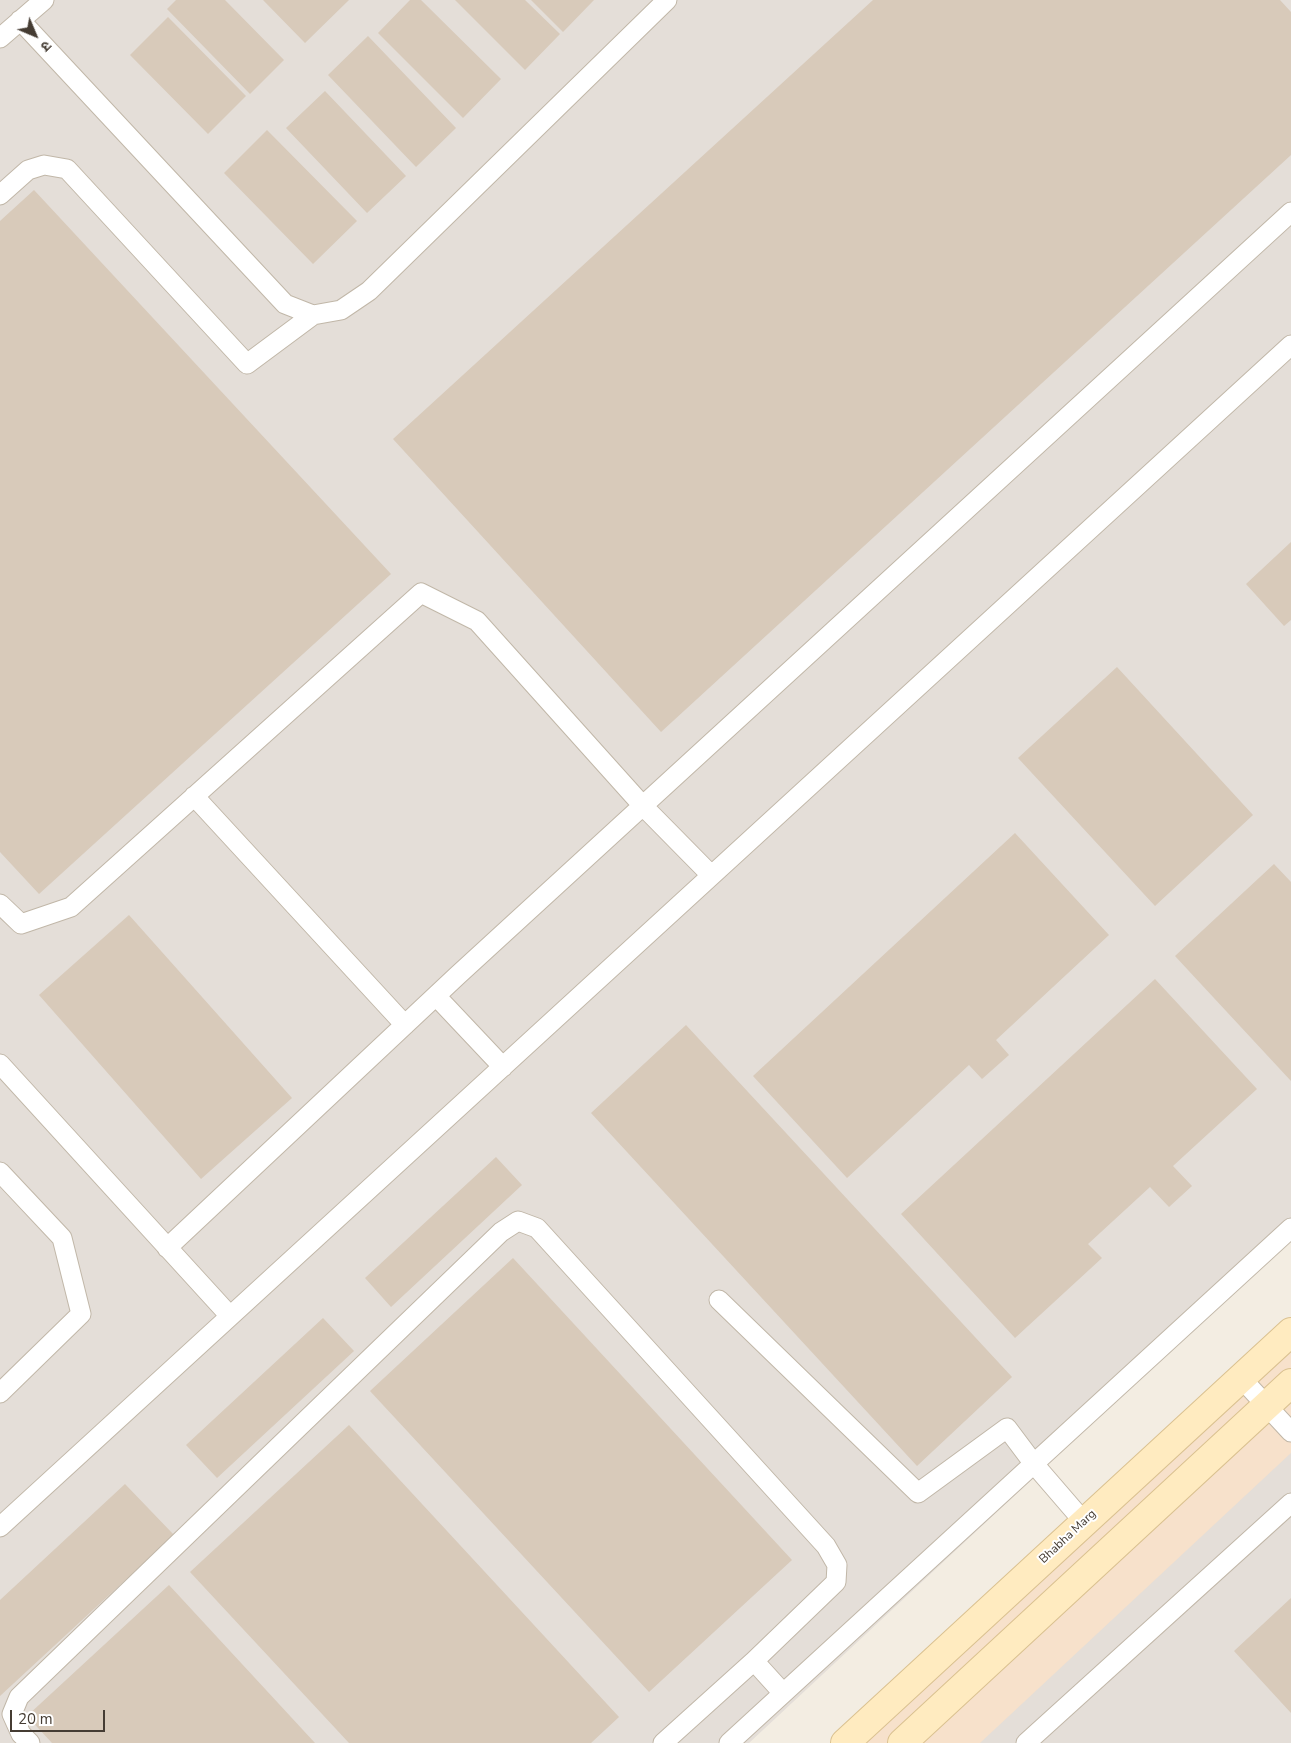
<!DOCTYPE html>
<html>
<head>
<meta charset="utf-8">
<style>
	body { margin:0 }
	#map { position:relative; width:1291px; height:1743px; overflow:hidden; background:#f3ede2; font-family:"Nunito Sans","Noto Sans Devanagari",sans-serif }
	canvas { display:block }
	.north { position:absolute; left:10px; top:10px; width:50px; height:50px; -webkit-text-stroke:4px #fff; paint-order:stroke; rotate:135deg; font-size:14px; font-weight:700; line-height:20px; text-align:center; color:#453c33 }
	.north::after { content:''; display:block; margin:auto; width:18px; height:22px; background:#453c33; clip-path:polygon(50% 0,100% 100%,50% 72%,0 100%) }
	.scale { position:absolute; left:10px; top:1710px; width:95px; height:22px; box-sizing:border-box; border:2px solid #453c33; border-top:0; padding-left:6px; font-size:15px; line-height:18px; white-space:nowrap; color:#453c33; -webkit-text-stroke:4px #fff; paint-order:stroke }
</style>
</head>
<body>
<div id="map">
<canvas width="1291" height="1743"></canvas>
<div class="north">उ</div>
<div class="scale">20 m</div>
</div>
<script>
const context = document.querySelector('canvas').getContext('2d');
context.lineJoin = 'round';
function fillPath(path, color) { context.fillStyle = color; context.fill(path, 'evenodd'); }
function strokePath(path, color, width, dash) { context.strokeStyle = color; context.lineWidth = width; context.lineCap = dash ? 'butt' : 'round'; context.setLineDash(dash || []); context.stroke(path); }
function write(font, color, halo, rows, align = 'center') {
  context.font = font + ' "Nunito Sans",sans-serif'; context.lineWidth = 4; context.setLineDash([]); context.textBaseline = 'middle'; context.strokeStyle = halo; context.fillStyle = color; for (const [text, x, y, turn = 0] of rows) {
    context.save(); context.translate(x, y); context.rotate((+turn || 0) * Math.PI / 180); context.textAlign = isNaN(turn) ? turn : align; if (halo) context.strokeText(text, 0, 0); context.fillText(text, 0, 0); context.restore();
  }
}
fillPath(new Path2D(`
	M1291,1330V1743H842Z`), '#f7e1cb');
fillPath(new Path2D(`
	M0,0H1291V1238L749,1743H0Z
	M1291,1453V1743H980Z`), '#e4ded8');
fillPath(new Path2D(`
	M176,0H225L284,60L250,94L167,9Z
	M263,0H349L305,43Z
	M410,0H421L501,79L463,118L378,33Z
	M455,0H525L560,34L525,70Z
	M531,0H594L563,32Z
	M873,0H1280L1291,12V155L661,732L393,439Z
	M168,17L246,96L208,134L130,55Z
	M368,36L456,128L416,167L328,75Z
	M325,91L406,176L367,213L286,128Z
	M267,130L357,221L313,264L224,173Z
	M34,190L391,574L39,894L0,852V221Z
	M1291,542V620L1284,626L1246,584Z
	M1117,667L1253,815L1155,906L1018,758Z
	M1015,833L1109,935L996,1040L1009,1055L982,1079L969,1065L847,1178L753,1076Z
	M1274,864L1291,882V1081L1175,956Z
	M129,915L292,1098L201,1179L39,995Z
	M1155,979L1257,1089L1173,1166L1192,1186L1169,1207L1150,1187L1088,1244L1102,1258L1015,1338L901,1214Z
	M686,1025L1012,1377L917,1466L591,1113Z
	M496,1157L522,1185L391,1307L365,1278Z
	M513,1258L792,1560L649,1692L370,1391Z
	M323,1318L354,1351L217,1478L186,1445Z
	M349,1425L619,1717L591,1743H349L190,1572Z
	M125,1484L174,1535L0,1696V1600Z
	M169,1585L315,1743H52L27,1716Z
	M1291,1598V1713L1234,1651Z`), '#d8caba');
const lane = new Path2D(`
	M20,20L285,304L313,315L341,310L369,291L667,0
	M0,38L44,0
	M0,195L28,170L44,165L67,169L247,364L313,315
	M194,796L405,1025
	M0,904L21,924L71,907L421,593L477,621L643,806L711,875
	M436,996L503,1067
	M0,1064L230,1316
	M0,1172L62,1238L81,1314L0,1393
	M167,1248L458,975L1291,212
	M719,1300L918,1493L1007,1428L1034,1464L1084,1522
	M1241,1378L1291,1432
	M0,1527L1291,345
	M754,1661L783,1693
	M30,1743L21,1734L12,1714L19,1697L501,1232L518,1221L537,1228L826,1546L837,1565L836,1582L754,1661L663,1743
	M729,1743L1291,1228
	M1026,1743L1291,1503`);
const secondary = new Path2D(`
	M845,1743L1291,1332
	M902,1743L1291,1383`);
strokePath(lane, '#c1b7a8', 21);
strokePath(secondary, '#dac190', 30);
strokePath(lane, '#fff', 19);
strokePath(secondary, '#ffebc0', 28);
write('12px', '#453c33', '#fff', [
	["Bhabha Marg",1068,1537,-43]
]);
</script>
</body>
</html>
